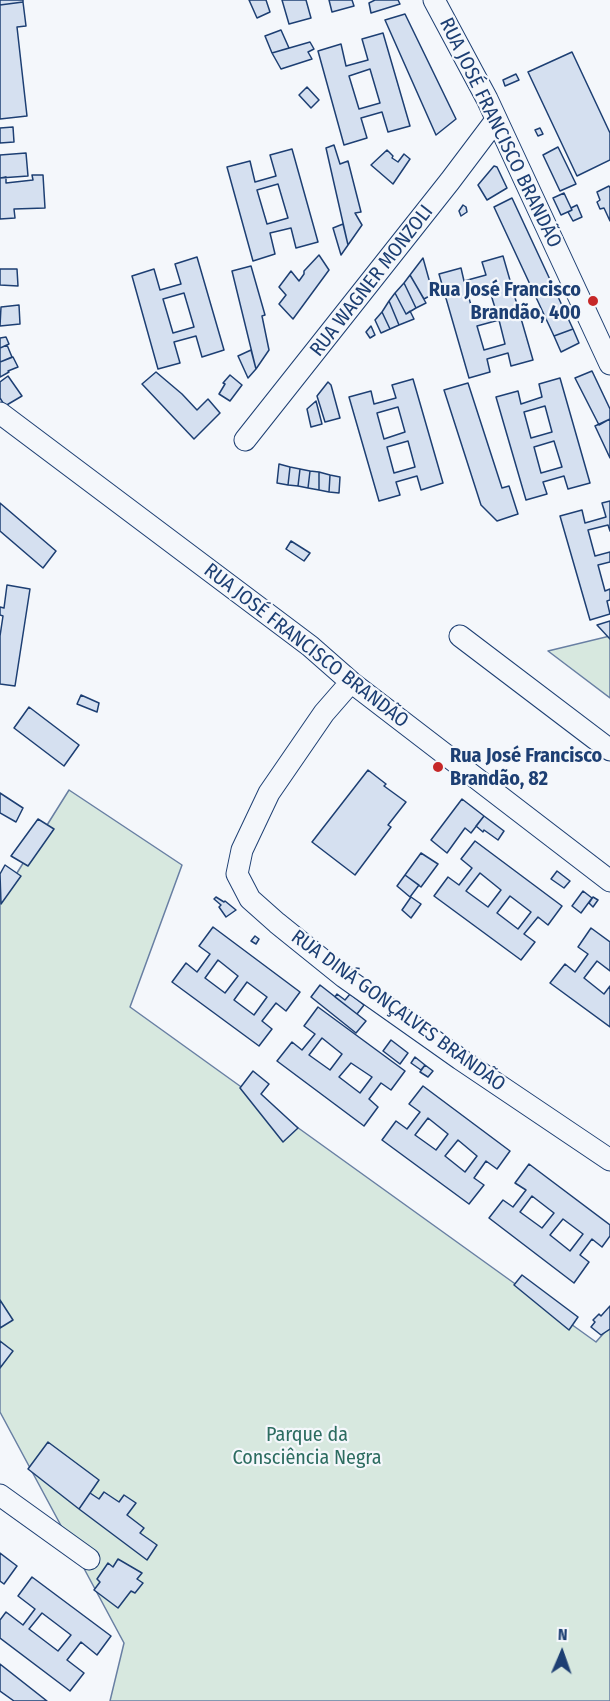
<!DOCTYPE html>
<html>
<head>
<meta charset="utf-8">
<style>
	body { margin:0 }
	#map { position:relative; width:610px; height:1701px; overflow:hidden; background:#f4f7fb; font-family:"Fira Sans Condensed",sans-serif }
	canvas { display:block }
	.north { position:absolute; left:532px; top:1623px; width:60px; height:60px; -webkit-text-stroke:4px #f4f7fb; paint-order:stroke; rotate:2deg; font-size:16px; font-weight:700; line-height:24px; text-align:center; color:#1d3f73 }
	.north::after { content:''; display:block; margin:auto; width:21px; height:27px; background:#1d3f73; clip-path:polygon(50% 0,100% 100%,50% 72%,0 100%) }
</style>
</head>
<body>
<div id="map">
<canvas width="610" height="1701"></canvas>
<div class="north">N</div>
</div>
<script>
const context = document.querySelector('canvas').getContext('2d');
context.lineJoin = 'round';
function fillPath(path, color) { context.fillStyle = color; context.fill(path, 'evenodd'); }
function strokePath(path, color, width, dash) { context.strokeStyle = color; context.lineWidth = width; context.lineCap = dash ? 'butt' : 'round'; context.setLineDash(dash || []); context.stroke(path); }
function write(font, color, halo, rows, align = 'center') {
  context.font = font + ' "Fira Sans Condensed",sans-serif'; context.lineWidth = 4.5; context.setLineDash([]); context.textBaseline = 'middle'; context.strokeStyle = halo; context.fillStyle = color; for (const [text, x, y, turn = 0] of rows) {
    context.save(); context.translate(x, y); context.rotate((+turn || 0) * Math.PI / 180); context.textAlign = isNaN(turn) ? turn : align; if (halo) context.strokeText(text, 0, 0); context.fillText(text, 0, 0); context.restore();
  }
}
const green = new Path2D(`
	M610,636V698L548,651Z
	M69,790L182,865L130,1007L596,1342L610,1326V1701H110L124,1643L0,1412V900Z`);
fillPath(green, '#d7e8df');
strokePath(green, '#687fa3', 1.5);
const building = new Path2D(`
	M0,0H23V2L0,5Z
	M249,0H266L270,12L257,18Z
	M282,0H306L311,18L289,24Z
	M329,0H352L354,6L332,12Z
	M375,0H398L400,4L371,13L369,3Z
	M23,2L26,26L17,27L27,116L0,119V5Z
	M405,14L456,119L436,135L385,20Z
	M281,30L289,48L272,53L265,36Z
	M383,33L410,126L388,132L382,112L361,118L367,138L344,145L318,51L341,44L346,66L368,60L362,39ZM370,69L380,103L359,109L349,76Z
	M310,42L314,49L308,52L312,59L281,69L272,53Z
	M572,52L610,133V160L577,176L528,72Z
	M516,74L519,80L505,86L503,80Z
	M307,87L319,100L311,108L299,95Z
	M13,127L14,142L0,143V128Z
	M540,128L543,134L538,136L535,130Z
	M334,145L340,164L348,161L361,212L355,213L362,225L348,245L326,148Z
	M558,147L576,184L560,191L543,155Z
	M292,149L318,242L296,248L291,228L270,233L275,254L253,261L227,167L250,161L255,182L276,176L270,155ZM278,184L288,218L267,224L257,190Z
	M387,150L393,156L392,158L398,162L404,154L410,159L393,184L371,165Z
	M26,153L28,176L0,178V155Z
	M494,166L497,167L507,188L487,200L478,185Z
	M32,175H43L45,208L14,209L15,218L0,219V178L6,177V183L33,180Z
	M609,186L610,188V221L604,208L600,209L597,202L600,200L597,192Z
	M564,193L572,210L561,215L553,198Z
	M512,198L573,329L554,336L494,207Z
	M463,205L466,207L467,212L461,216L459,211Z
	M577,205L582,217L573,221L568,212L572,210L571,208Z
	M343,224L348,245L341,255L333,228Z
	M319,255L329,270L293,319L279,304L286,295L279,287L291,271L299,281L304,274V271Z
	M503,256L533,360L511,366L508,353L487,359L490,372L469,378L439,274L461,268L464,281L486,275L482,262ZM488,285L496,311L474,316L467,291ZM499,320L505,344L484,350L477,326Z
	M197,257L224,350L202,357L196,336L174,342L180,363L158,369L132,276L154,269L160,290L181,284L175,264ZM184,293L194,327L173,333L163,299Z
	M423,258L433,294L424,299L410,275Z
	M251,266L265,315L262,316L269,350L256,369L232,271Z
	M0,269H17L18,286L0,285Z
	M410,275L426,303L416,308L404,283Z
	M404,283L416,308L406,314L395,293Z
	M395,293L406,314L410,311L414,319L399,325L389,301Z
	M389,301L399,325L390,329L382,312Z
	M19,305L20,324L0,326L1,307Z
	M382,312L390,329L381,333L375,320Z
	M371,326L375,335L370,338L366,332Z
	M573,329L579,343L561,352L554,336Z
	M6,337L9,344L0,348V338Z
	M7,345L12,357L0,362V348Z
	M251,350L256,369L248,378L238,356Z
	M13,357L18,367L8,371L9,372L0,377V362Z
	M592,371L610,409V419L599,425L575,378Z
	M156,372L182,394L197,410L208,399L220,413L194,439L142,384Z
	M230,375L242,385L230,401L219,394L225,384L223,383Z
	M8,376L22,396L5,406L0,398V382Z
	M560,378L590,483L568,489L564,476L543,482L547,494L526,500L496,397L518,391L521,404L542,397L539,384ZM545,406L552,432L531,438L524,412ZM554,441L562,467L541,473L534,447Z
	M413,379L443,483L421,490L417,476L396,482L400,495L379,501L349,397L371,391L374,404L396,398L392,385ZM398,407L405,432L384,439L377,413ZM408,441L415,467L394,473L387,447Z
	M328,382L331,385L340,418L325,422L317,396Z
	M468,383L502,488L509,486L518,514L497,521L481,505L444,390Z
	M316,401L322,424L311,427L307,409Z
	M610,419V458L595,426Z
	M279,464L290,467L288,485L277,483Z
	M290,467L300,469L298,486L288,485Z
	M300,469L310,471L308,488L298,486Z
	M310,471L319,472V490L308,488Z
	M319,472L330,475L329,492L319,490Z
	M330,475L340,477L339,493L329,492Z
	M610,501V531L608,525L588,530L595,556L610,552V562L598,565L605,591L610,589V600L607,601L610,614L590,620L560,516L582,510L585,523L606,517L602,503Z
	M0,503L56,551L43,568L0,531Z
	M291,541L310,553L304,561L286,549Z
	M7,585L30,589L15,686L0,684V636L3,616L0,615V607L4,608Z
	M610,621V639L597,625Z
	M81,695L99,703L97,712L77,704Z
	M29,707L79,745L64,766L14,728Z
	M368,770L386,784L384,786L406,802L388,825L391,827L355,875L312,842Z
	M0,793L23,808L16,822L0,813Z
	M462,799L484,816L471,833L465,828L447,853L431,840Z
	M484,816L504,831L498,840L484,830L483,832L476,826Z
	M38,819L54,829L28,866L11,856Z
	M475,841L562,906L548,925L538,917L524,934L535,942L521,960L434,896L448,877L459,885L472,868L461,859ZM480,873L501,890L488,907L466,891ZM510,896L531,912L518,929L497,913Z
	M421,853L438,864L421,887L405,875Z
	M5,865L21,876L1,904L0,874Z
	M557,871L570,881L564,888L551,879Z
	M405,875L419,885L410,897L397,886Z
	M583,891L592,898L581,913L572,906Z
	M216,897L224,902L225,901L236,910L226,917L219,907L221,905L214,899Z
	M411,897L421,904L411,918L402,910Z
	M593,897L598,900L593,907L589,903Z
	M213,927L300,992L286,1011L276,1003L262,1021L272,1029L259,1046L172,982L186,963L197,972L210,954L199,946ZM218,960L238,976L225,993L205,978ZM247,982L267,997L254,1015L234,1000Z
	M591,928L610,942V971L597,961L584,978L604,994L610,986V1027L550,983L565,964L575,972L588,954L578,947Z
	M255,936L259,939L256,944L251,941Z
	M320,985L366,1021L356,1033L311,997Z
	M337,994L345,1000L350,994L364,1005L357,1014L335,997Z
	M318,1007L405,1071L391,1090L381,1083L369,1099L378,1107L364,1126L277,1061L292,1042L302,1050L315,1034L304,1026ZM322,1038L342,1054L330,1070L309,1055ZM351,1063L372,1077L360,1093L339,1077Z
	M391,1040L408,1053L400,1064L383,1051Z
	M415,1057L425,1065L421,1070L411,1063Z
	M425,1065L433,1071L428,1077L420,1072Z
	M253,1071L269,1084L261,1094L298,1128L283,1142L240,1088Z
	M423,1086L510,1151L497,1169L486,1161L474,1178L484,1185L469,1204L382,1140L396,1121L407,1129L420,1112L409,1104ZM428,1118L448,1134L436,1150L415,1135ZM458,1140L477,1156L465,1172L445,1156Z
	M529,1164L610,1225V1236L602,1247L592,1239L580,1255L589,1262L574,1283L489,1218L503,1200L513,1207L526,1190L515,1183ZM532,1196L554,1213L542,1228L520,1212ZM563,1219L583,1234L570,1251L550,1235Z
	M522,1275L578,1317L569,1330L514,1285Z
	M0,1300L13,1320L0,1328Z
	M610,1306V1329L601,1335L591,1327L595,1322L593,1320L599,1314L601,1316Z
	M0,1341L13,1351L0,1368Z
	M48,1442L99,1480L79,1509L28,1469Z
	M104,1492L119,1502L124,1495L136,1503L127,1515L144,1528L140,1533L157,1545L147,1560L79,1509L90,1493L99,1499Z
	M0,1553L17,1566L4,1584L0,1581Z
	M118,1559L142,1573L137,1579L143,1583L135,1593L131,1591L118,1608L94,1590L100,1582L97,1579L108,1563L113,1567Z
	M32,1577L111,1636L97,1655L81,1642L67,1660L84,1673L70,1691L0,1638V1620L6,1612L23,1625L35,1609L18,1596ZM42,1613L71,1635L58,1651L29,1629Z
	M0,1664L47,1701H14L0,1691Z`);
fillPath(building, '#d5e0f0');
strokePath(building, '#1d3f73', 1.5);
const minor = new Path2D(`
	M434,0L487,99L610,364
	M0,413L310,646L351,682L610,881
	M245,440L450,181L496,120
	M460,636L610,750
	M351,682L324,713L269,793L242,850L237,874L250,899L277,923L344,977L460,1059L610,1160
	M0,1495L89,1559`);
strokePath(minor, '#1d3f73', 23);
strokePath(minor, '#f4f7fb', 21);
for (const [x, y, r, color] of [
	[593,301,6,"#c62828"],
	[438,767,6,"#c62828"]
]) { const dot = new Path2D(); dot.arc(x, y, r, 0, 2 * Math.PI); context.fillStyle = color; context.fill(dot); strokePath(dot, '#f4f7fb', 2); }
write('20px', '#1d3f73', '#f4f7fb', [
	["RUA JOSÉ FRANCISCO BRANDÃO",500,133,64],
	["RUA WAGNER MONZOLI",372,281,-52],
	["RUA JOSÉ FRANCISCO BRANDÃO",306,646,38],
	["RUA DINÁ GONÇALVES BRANDÃO",398,1011,36]
]);
write('bold 20px', '#1d3f73', '#f4f7fb', [
	["Rua José Francisco",581,290],
	["Brandão, 400",581,313],
	["Rua José Francisco",450,756,"left"],
	["Brandão, 82",450,779,"left"]
], 'right');
write('20px', '#2c6c60', '#f4f7fb', [
	["Parque da",307,1435],
	["Consciência Negra",307,1458]
]);
</script>
</body>
</html>
